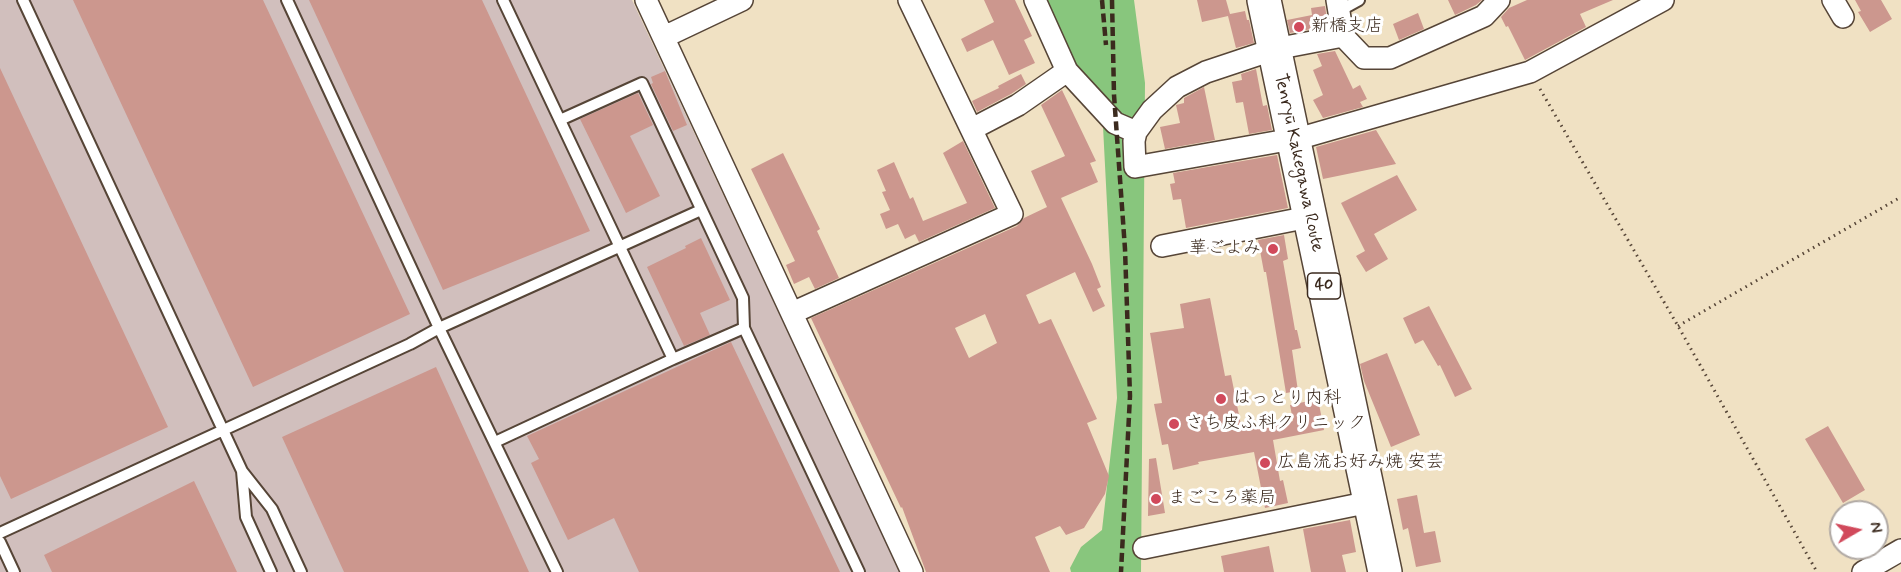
<!DOCTYPE html>
<html>
<head>
<meta charset="utf-8">
<style>
	body { margin:0 }
	#map { position:relative; width:1901px; height:572px; overflow:hidden; background:#f0e1c3; font-family:Mynerve,sans-serif }
	canvas { display:block }
	.north { position:absolute; left:1829px; top:500px; width:60px; height:60px; box-sizing:border-box; background:#fff; border:2px solid #b1aaa5; border-radius:50%; rotate:81deg; font-size:16px; font-weight:700; line-height:24px; text-align:center; color:#3b2a1e }
	.north::after { content:''; display:block; margin:auto; width:21px; height:27px; background:#d1495b; clip-path:polygon(50% 0,100% 100%,50% 72%,0 100%) }
</style>
</head>
<body>
<div id="map">
<canvas width="1901" height="572"></canvas>
<div class="north">N</div>
</div>
<script>
const context = document.querySelector('canvas').getContext('2d');
context.lineJoin = 'round';
function fillPath(path, color) { context.fillStyle = color; context.fill(path, 'evenodd'); }
function strokePath(path, color, width, dash) { context.strokeStyle = color; context.lineWidth = width; context.lineCap = dash ? 'butt' : 'round'; context.setLineDash(dash || []); context.stroke(path); }
function write(font, color, halo, rows, align = 'center') {
  context.font = font + ' Mynerve,"Klee One",sans-serif'; context.lineWidth = 6; context.setLineDash([]); context.textBaseline = 'middle'; context.strokeStyle = halo; context.fillStyle = color; for (const [text, x, y, turn = 0] of rows) {
    context.save(); context.translate(x, y); context.rotate((+turn || 0) * Math.PI / 180); context.textAlign = isNaN(turn) ? turn : align; if (halo) context.strokeText(text, 0, 0); context.fillText(text, 0, 0); context.restore();
  }
}
fillPath(new Path2D(`
	M0,0H632L900,572H0Z`), '#d1bfbd');
fillPath(new Path2D(`
	M1040,0H1134L1145,83L1141,572H1071L1070,568L1081,547L1102,530L1117,398L1102,107L1067,71Z`), '#88c67d');
fillPath(new Path2D(`
	M73,0H263L410,314L253,387Z
	M309,0H482L590,231L443,290Z
	M984,0H1015L1032,36L1024,40L1035,63L1009,75L993,40L967,52L961,39L994,22Z
	M1197,0H1226L1230,14L1245,11L1247,20H1249L1254,43L1236,48L1228,16L1202,22Z
	M1448,0H1482L1476,5L1455,15Z
	M1527,0H1613L1580,14L1586,27L1525,60L1508,26L1506,27L1501,17L1509,8Z
	M1855,0H1881L1892,19L1870,32L1858,12L1861,11Z
	M1325,6L1328,26L1290,33L1287,20L1312,15L1311,8Z
	M1418,13L1424,29L1399,40L1393,24Z
	M1335,51L1353,89L1360,85L1367,99L1360,102L1363,107L1323,118L1313,100L1323,95L1313,70L1322,66L1317,54Z
	M0,68L168,427L11,499L0,476Z
	M1256,69L1263,106L1267,105L1272,130L1249,134L1243,102L1236,103L1232,82L1242,80L1241,74Z
	M665,71L687,125L673,131L651,84L653,83L651,77Z
	M1021,74L1026,84L1011,94L977,112L972,101L999,88L998,86Z
	M1204,87L1215,140L1165,149L1160,127L1180,123L1176,105L1184,103V98Z
	M1062,90L1096,161L1090,163L1098,182L1061,198L1092,264L1101,287L1097,289L1105,306L1093,312L1075,272L1026,295L1039,324L1051,319L1097,419L1087,423L1109,476L1105,494L1084,528L1066,535L1060,526L1035,537L1050,572H926L902,507L901,508L811,318L1017,226L1024,218L1047,207L1031,171L1065,156L1041,105ZM985,314L997,343L969,358L955,328Z
	M638,93L653,125L630,136L660,196L626,213L580,119Z
	M1376,130L1396,164L1323,179L1316,147Z
	M963,141L995,208L919,242L915,234L905,239L898,224L886,229L880,214L890,210L882,192L886,191L877,170L894,162L910,199L913,197L923,221L967,203L943,153Z
	M783,153L820,229L817,231L839,278L815,289L809,277L794,284L786,265L795,261L751,169Z
	M1277,155L1288,208L1186,228L1181,199L1173,200L1170,184L1175,183L1173,173Z
	M1397,175L1417,210L1374,234L1388,259L1366,272L1356,256L1365,251L1341,203Z
	M1284,235L1288,259L1283,261L1295,330H1297L1301,348L1292,350L1298,391L1286,393L1266,272H1264L1258,240Z
	M701,238L730,300L700,313L710,335L684,346L647,267L686,248L685,246Z
	M1210,298L1225,376L1231,375L1242,430L1293,421L1290,405L1318,399L1324,430L1273,440L1280,481L1283,480L1288,503L1265,508L1254,452L1198,462L1199,464L1173,470L1168,444L1162,445L1154,404L1162,403L1150,333L1184,328L1180,304Z
	M1429,306L1472,389L1455,397L1440,365L1438,366L1423,340L1415,344L1403,318Z
	M731,342L840,572H639L614,518L568,540L531,463L539,459L527,436Z
	M1387,353L1420,435L1391,447L1364,381L1360,364Z
	M436,367L529,572H344L282,437Z
	M1828,426L1865,490L1843,503L1805,439Z
	M1156,458L1165,513L1148,516L1149,459Z
	M194,481L237,572H52L44,555Z
	M1417,495L1424,533L1435,531L1441,562L1416,567L1408,528L1403,530L1397,499Z
	M1350,520L1356,552L1342,555L1346,572H1311L1303,529Z
	M1269,546L1274,572H1224L1221,556Z`), '#cc978e');
const service = new Path2D(`
	M23,0L242,471L272,509L301,572
	M287,0L439,328L557,572
	M1339,11L1359,0
	M560,120L642,83L743,298L744,328L859,572
	M673,359L744,328
	M495,442L673,359L503,0
	M242,471L246,517L271,572
	M0,533L410,344L439,328L701,210
	M0,542L14,572`);
const minor = new Path2D(`
	M646,0L912,572
	M1035,0L1067,71L1115,123L1136,132L1134,141L1135,167L1304,137L1530,72L1663,0
	M1833,0L1843,17
	M1343,36L1364,58H1390L1484,16L1499,0
	M664,37L742,0
	M972,129L1018,105L1067,71
	M1136,132L1152,110L1177,87L1206,72L1275,49L1343,36L1337,0
	M1162,246L1309,217
	M792,313L1012,214L909,0
	M1144,548L1370,502
	M1863,572L1901,550`);
const primary = new Path2D(`
	M1264,0L1385,572`);
strokePath(service, '#564537', 14);
strokePath(minor, '#564537', 24);
strokePath(primary, '#564537', 36);
strokePath(new Path2D(`
	M1540,89L1678,326L1817,572
	M1678,326L1901,197`), '#564537', 3, [1.5, 4.5]);
strokePath(service, '#fff', 10);
strokePath(minor, '#fff', 21);
strokePath(primary, '#fff', 33);
strokePath(new Path2D(`
	M1102,0L1106,45
	M1112,0L1114,95L1125,249L1130,396L1121,572`), '#3b2a1e', 4.5, [9, 4.5]);
for (const [x, y, r, color] of [
	[1299,27,6,"#d1495b"],
	[1273,249,6,"#d1495b"],
	[1221,399,6,"#d1495b"],
	[1174,424,6,"#d1495b"],
	[1265,463,6,"#d1495b"],
	[1156,499,6,"#d1495b"]
]) { const dot = new Path2D(); dot.arc(x, y, r, 0, 2 * Math.PI); context.fillStyle = color; context.fill(dot); strokePath(dot, '#fff', 2); }
for (const [x, y, w] of [
	[1324,286,33]
]) { const box = new Path2D(); box.roundRect(x - w / 2, y - 13, w, 26, 4.5); context.fillStyle = '#fff'; context.fill(box); strokePath(box, '#3b2a1e', 1.5); }
write('bold 16px', '#3b2a1e', null, [
	["40",1324,286]
]);
write('18px', '#3b2a1e', '#fff', [
	["新橋支店",1311,27],
	["華ごよみ",1261,249,"right"],
	["はっとり内科",1233,399],
	["さち皮ふ科クリニック",1186,424],
	["広島流お好み焼 安芸",1277,463],
	["まごころ薬局",1168,499]
], 'left');
write('18px', '#3b2a1e', '#fff', [
	["Tenryū Kakegawa Route",1298,163,78]
]);
</script>
</body>
</html>
